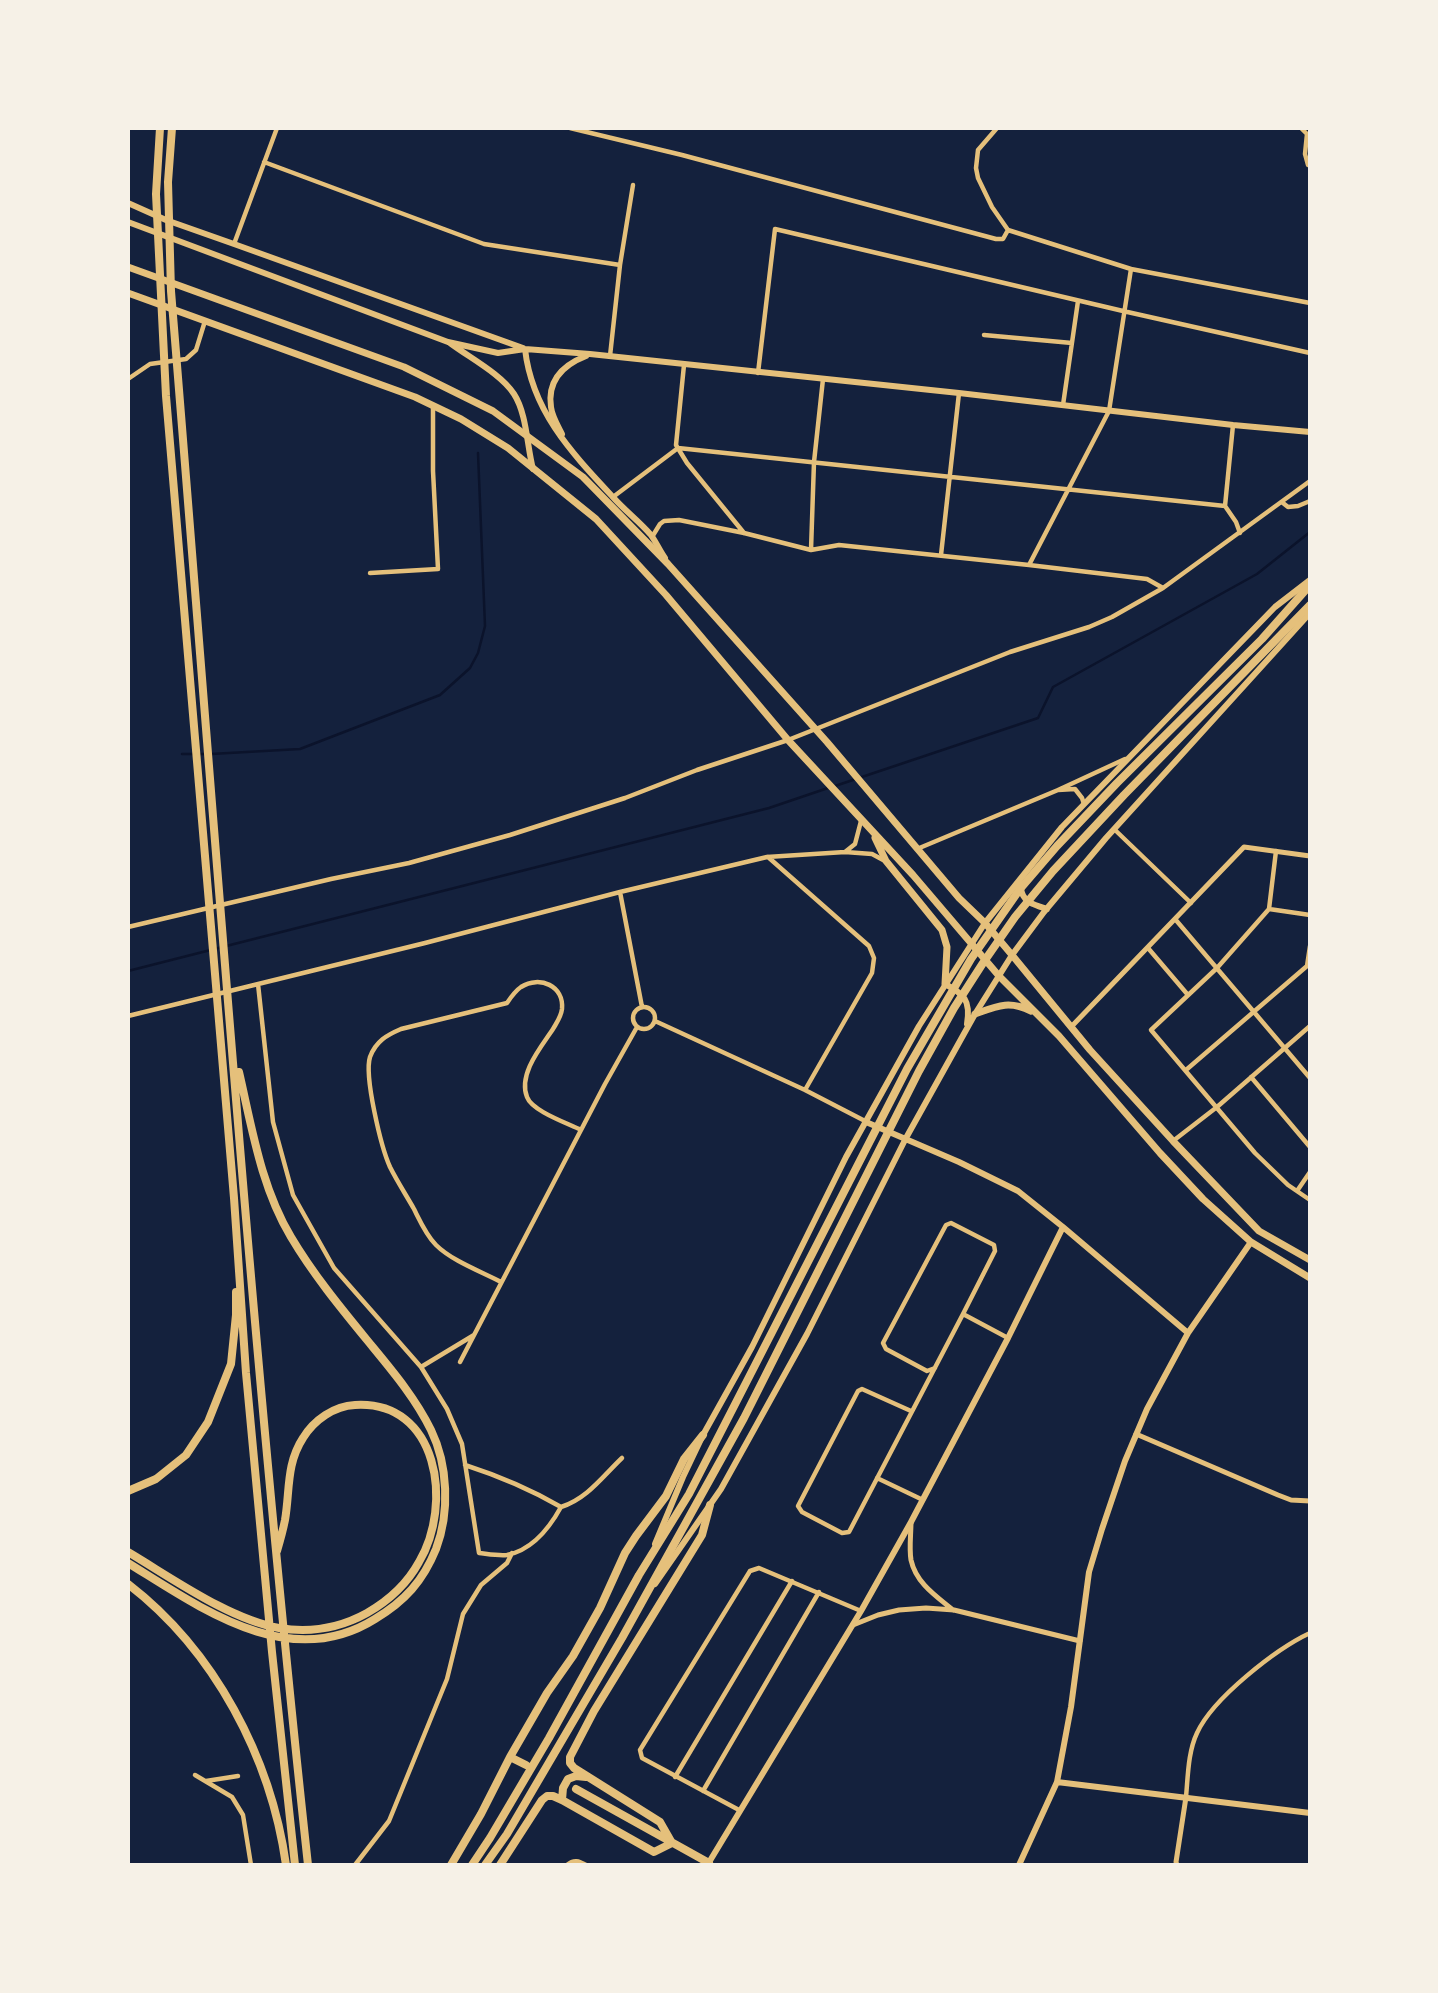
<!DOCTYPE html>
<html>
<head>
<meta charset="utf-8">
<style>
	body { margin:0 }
	#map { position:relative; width:1438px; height:1993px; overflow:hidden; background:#14213d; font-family:"Open Sans",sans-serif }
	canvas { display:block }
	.frame { position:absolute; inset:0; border:130px solid #f6f1e7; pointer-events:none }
</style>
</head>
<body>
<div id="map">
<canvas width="1438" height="1993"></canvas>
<div class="frame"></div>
</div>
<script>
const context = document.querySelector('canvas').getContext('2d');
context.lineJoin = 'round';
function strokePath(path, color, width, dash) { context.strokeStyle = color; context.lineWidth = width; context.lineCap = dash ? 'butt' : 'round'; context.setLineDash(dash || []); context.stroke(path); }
strokePath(new Path2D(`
	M182,754H205
	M211,754L300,749L440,695L470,668L478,653L485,626L478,453
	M835,786L1038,718L1053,687L1257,574L1310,532
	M128,971L769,808L828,788`), '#0b132b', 2.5);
strokePath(new Path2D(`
	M570,128L682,155L996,239H1003L1008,230
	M1301,128L1307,134L1305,154L1308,165L1310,164
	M264,162L484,244L620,265
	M234,244L277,128
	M1131,269L1310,303
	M984,335L1072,343
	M610,356L620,265L633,185
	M684,365L676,445L687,463L744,533
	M758,373L775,229L1123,311L1310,353
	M128,379L150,364L186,359L196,350L205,321
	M1063,405L1078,301
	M1233,425L1225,506L1236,522L1240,533
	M613,497L678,448L1225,506
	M1283,503L1288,507L1298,506L1310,501
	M652,537L660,524L664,521L679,520L744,533L811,550L839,545L1029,565L1109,411L1131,269L1008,230L992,207L978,178L976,168L978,150L997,128
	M811,550L814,462L823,379
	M941,555L959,393
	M1029,565L1147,579L1163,588
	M370,573L438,569L433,471V407
	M1084,804L1082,798L1075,789L1058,790L1125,759
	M861,821L855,844L845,852L872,854L885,861
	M1114,829L1191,903
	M917,849L1058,790
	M1276,851L1269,909L1217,968L1151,1030L1255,1153L1288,1185L1310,1200
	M768,857L869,946L874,958L872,973L805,1090
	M620,892L642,1007
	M1269,909L1310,915
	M1175,919L1310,1078
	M128,927L331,879L409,863L510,835L625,798L697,770L788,740L1010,652L1089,627L1112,617L1163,588L1310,481
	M1148,948L1188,995
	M258,984L273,1122L293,1195L334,1268L421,1367L474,1335
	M633 1018a11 11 0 1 1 22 0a11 11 0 1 1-22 0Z
	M128,1016L425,943L620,892L767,857L845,852
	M655,1021L805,1090L865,1121
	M1186,1070L1307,966L1310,946
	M1251,1077L1310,1147
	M1173,1141L1217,1107L1310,1026
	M1297,1191L1310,1172
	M501,1282C482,1272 452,1261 436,1245C426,1235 420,1221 414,1209C406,1195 397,1181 390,1167C381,1147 364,1076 370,1057C376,1041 387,1035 401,1029L507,1003C511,997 515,991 521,987C540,975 564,986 562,1009C561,1017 557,1022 553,1029C541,1047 518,1074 527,1097C532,1111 567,1123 581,1130
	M460,1362L605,1084L637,1027
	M421,1367L447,1409L462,1444L479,1553C488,1554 499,1556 507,1555C532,1550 550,1527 561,1507C587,1499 603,1476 622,1458
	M935,1368L927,1371L886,1349L883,1343L946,1225L951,1223L994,1245L995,1251L963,1314L1008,1338
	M911,1411L862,1389L858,1391L798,1506L802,1512L842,1533L849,1532L963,1314
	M465,1465C499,1476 530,1489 561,1507
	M877,1478L923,1500
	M195,1775L232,1797L243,1815L251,1865
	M675,1777L792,1581
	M206,1781L238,1776
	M703,1791L819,1592
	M1186,1797C1188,1776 1188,1752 1197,1733C1213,1698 1276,1649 1310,1633
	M739,1810L642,1758L640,1750L750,1571L759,1568L861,1611
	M355,1865L389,1821L447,1679L463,1614L481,1585L507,1563L512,1553
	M567,1865C574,1859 579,1861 586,1865`), '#e5c07b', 4.5);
strokePath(new Path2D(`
	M1072,1026L1244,847L1310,856
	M1136,1434L1278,1495L1291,1500L1310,1501
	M911,1522C911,1534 909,1548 911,1560C916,1583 936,1596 953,1610
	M853,1625L878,1615L899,1610L926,1608L954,1610L1080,1641
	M1177,1865L1176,1862L1186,1797`), '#e5c07b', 5);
strokePath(new Path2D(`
	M128,203L166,220L234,244L523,348
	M128,222L448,342L498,353L525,349L590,354L959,393L1233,425L1310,432
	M450,343C470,358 501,374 514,394C527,414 527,447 533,469
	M525,349C532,411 571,452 612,496C624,510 639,521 651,535C656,542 660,551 665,558
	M562,434C558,426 552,416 551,407C547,380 563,365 586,356
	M1021,888C1022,902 1034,905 1047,909
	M945,984C964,994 971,1000 967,1024
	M866,1122L959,1162L1018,1191L1063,1227
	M655,1544L683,1477L703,1435L752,1347L846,1157L919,1026L985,923L1062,827L1275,607L1310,580
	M655,1584L721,1489L807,1334L906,1138L975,1014L1012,955L1044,912L1106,838L1310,613
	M1057,1782L1310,1813
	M708,1864L861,1611L911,1522L1008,1338L1063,1227L1188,1333
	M1019,1865L1057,1782L1071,1707L1089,1572L1102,1529L1125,1461L1147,1409L1188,1333L1251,1242`), '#e5c07b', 6);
strokePath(new Path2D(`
	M128,267L404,367L493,411L583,477L668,564L827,742L959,898L985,923L1012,955L1090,1050L1173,1141L1259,1231L1310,1260
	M128,293L415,397L461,419L508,448L596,519L666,595L788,740L913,875L999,976L1059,1036L1160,1153L1203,1199L1251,1242L1310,1278
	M875,838L886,861L942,930L947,947L945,984
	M975,1014C997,1006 1009,1000 1031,1011`), '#e5c07b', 7);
strokePath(new Path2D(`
	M510,1757L526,1765
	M576,1789L709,1863
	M562,1800L563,1788L568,1779L576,1776L586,1777
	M672,1843L660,1822L574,1768L570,1763V1757L594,1711L702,1535L710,1505
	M451,1865L481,1814L510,1757L547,1693L573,1656L600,1608L625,1553L636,1536L666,1496L684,1459L703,1435
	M472,1865L490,1838L549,1738L639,1575L689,1494L907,1069L971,959L1020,889L1057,846L1117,783L1262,639L1310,585
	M485,1865L507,1834L622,1638L744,1418L919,1071L954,1008L983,963L1015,917L1053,871L1124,795L1310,605
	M500,1865L542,1800L547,1796H553L562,1800L654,1852L672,1843`), '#e5c07b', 8);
strokePath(new Path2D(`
	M160,128L156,194L166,396L234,1198L246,1373L272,1652L295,1865
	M172,128L168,182L171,291C214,816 251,1342 308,1865
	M128,1491L156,1479L186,1455L208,1422L231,1364L236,1315V1292
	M128,1552C172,1578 229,1619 279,1628C310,1633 340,1628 367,1613C388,1601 407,1584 419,1562C453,1505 439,1400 355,1405C334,1406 314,1420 303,1438C286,1464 290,1491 285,1520C283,1530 280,1541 277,1551
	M128,1563C201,1608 289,1673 375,1619C405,1601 423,1581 436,1549C450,1512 448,1465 431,1430C415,1397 390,1368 367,1340C340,1307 313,1274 291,1237C261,1187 252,1128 239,1072
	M128,1584C215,1651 271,1758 286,1865`), '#e5c07b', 8);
</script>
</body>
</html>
